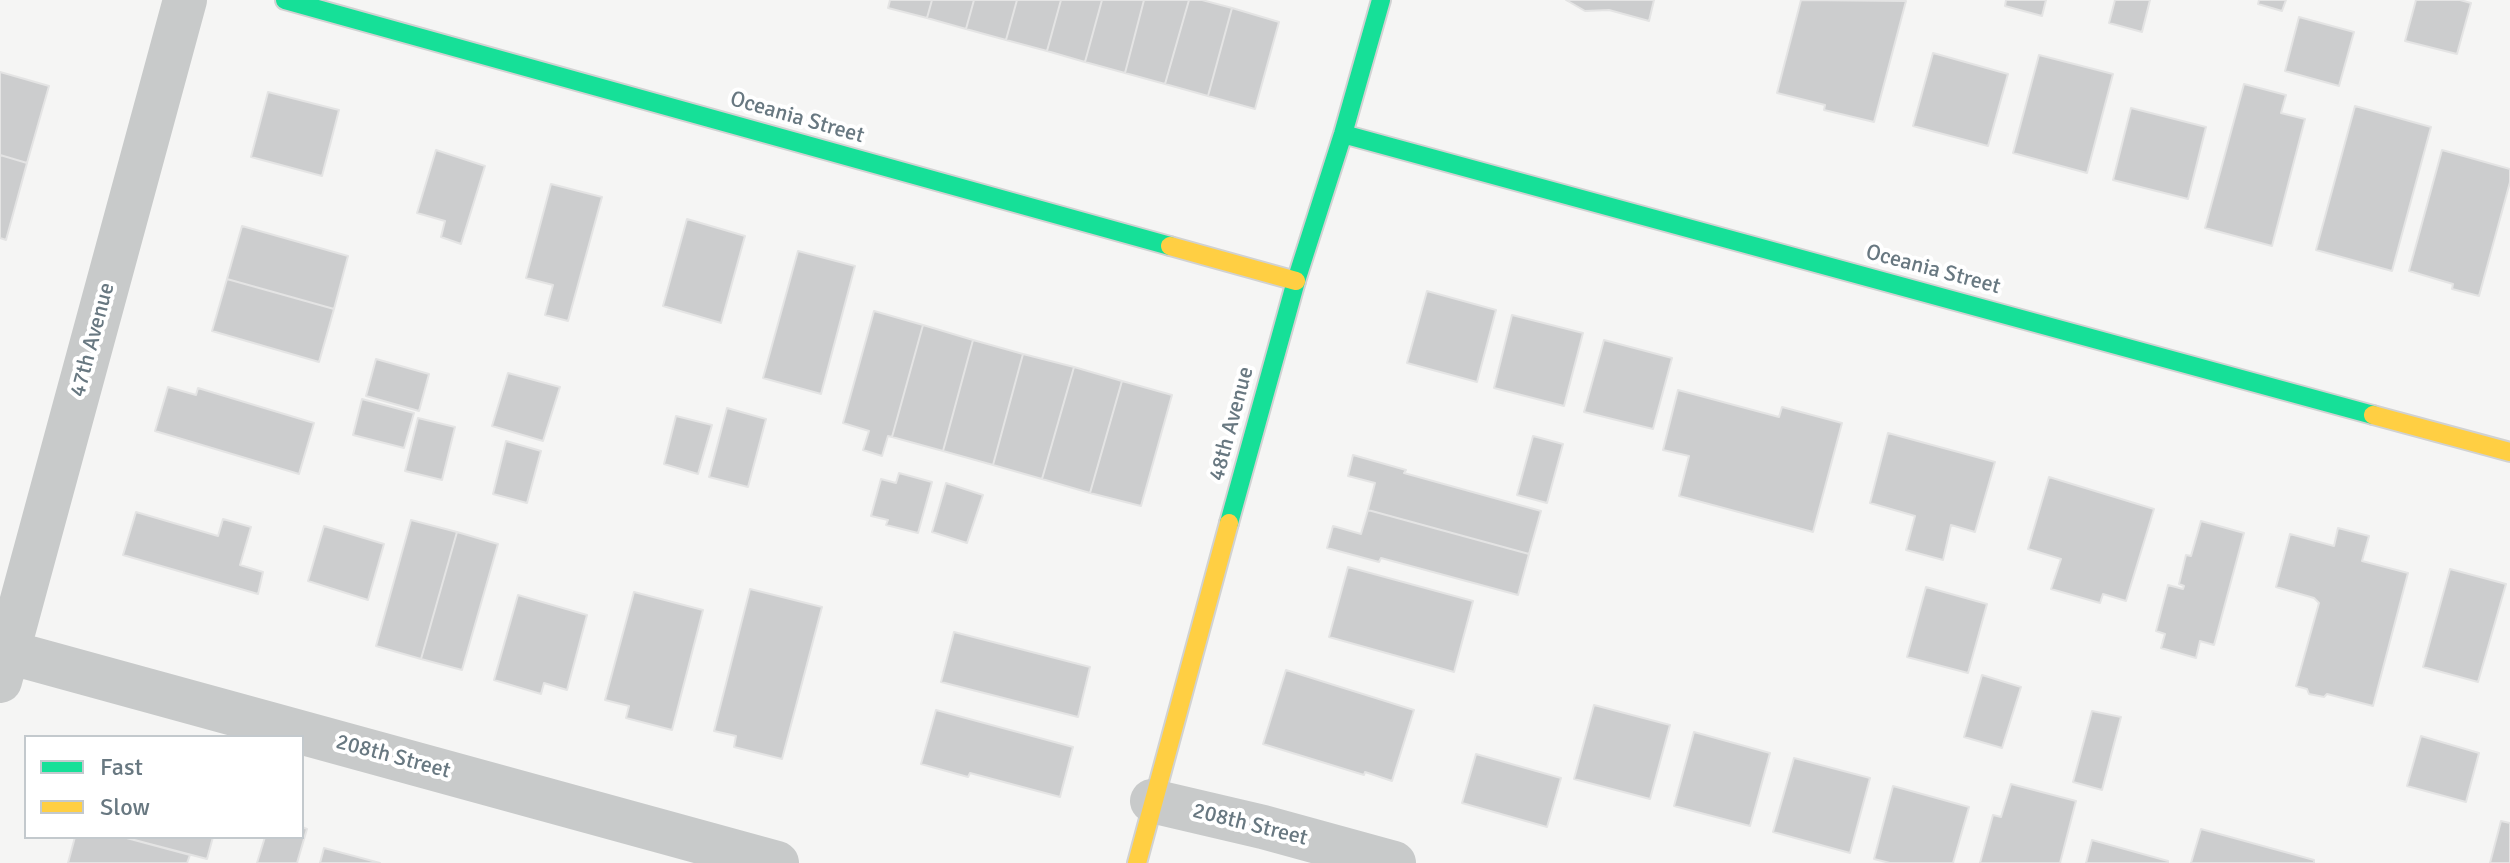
<!DOCTYPE html>
<html>
<head>
<meta charset="utf-8">
<style>
	body { margin:0 }
	#map { position:relative; width:2510px; height:863px; overflow:hidden; background:#f5f5f4; font-family:Signika,sans-serif }
	canvas { display:block }
	.legend { position:absolute; left:24px; top:735px; width:280px; height:104px; box-sizing:border-box; background:#fff; border:2px solid #c3c9cd; margin:0; padding:10px 14px; list-style:none; font-size:24px; color:#687881 }
	.legend li { display:flex; align-items:center; gap:16px; height:40px }
	.legend b { width:40px; border:2px solid #c3c9cd }
</style>
</head>
<body>
<div id="map">
<canvas width="2510" height="863"></canvas>
<ul class="legend">
<li><b style="height:10px;background:#16e098"></b>Fast</li>
<li><b style="height:10px;background:#ffcf43"></b>Slow</li>
</ul>
</div>
<script>
const context = document.querySelector('canvas').getContext('2d');
context.lineJoin = 'round';
function fillPath(path, color) { context.fillStyle = color; context.fill(path, 'evenodd'); }
function strokePath(path, color, width, dash) { context.strokeStyle = color; context.lineWidth = width; context.lineCap = dash ? 'butt' : 'round'; context.setLineDash(dash || []); context.stroke(path); }
function write(font, color, halo, rows, align = 'center') {
  context.font = font + ' Signika,sans-serif'; context.lineWidth = 8; context.setLineDash([]); context.textBaseline = 'middle'; context.strokeStyle = halo; context.fillStyle = color; for (const [text, x, y, turn = 0] of rows) {
    context.save(); context.translate(x, y); context.rotate((+turn || 0) * Math.PI / 180); context.textAlign = isNaN(turn) ? turn : align; if (halo) context.strokeText(text, 0, 0); context.fillText(text, 0, 0); context.restore();
  }
}
const building = new Path2D(`
	M890,0H932L927,18L888,8Z
	M932,0H974L966,29L927,18Z
	M974,0H1017L1006,40L966,29Z
	M1017,0H1061L1047,51L1006,40Z
	M1061,0H1102L1085,62L1047,51Z
	M1102,0H1144L1125,73L1085,62Z
	M1144,0H1189L1165,84L1125,73Z
	M1189,0H1202L1232,8L1208,96L1165,84Z
	M1566,0H1654L1649,21L1609,10L1585,11Z
	M1801,0L1906,1L1874,122L1824,110L1825,105L1777,93Z
	M2006,0H2046L2042,16L2005,6Z
	M2115,0H2150L2142,32L2109,23Z
	M2259,0H2286L2282,11L2258,4Z
	M2416,0H2460L2471,3L2457,54L2405,41Z
	M1232,8L1279,22L1255,109L1208,96Z
	M2299,17L2354,32L2339,86L2285,71Z
	M1933,53L2008,74L1988,146L1913,126Z
	M2039,55L2113,74L2087,173L2013,153Z
	M0,72L49,86L27,163L0,155Z
	M2244,84L2286,95L2281,113L2305,119L2272,246L2205,228Z
	M268,92L339,110L322,176L251,157Z
	M2355,106L2431,127L2392,271L2316,250Z
	M2131,108L2206,127L2188,199L2113,180Z
	M436,150L485,166L461,244L441,237L445,221L417,213Z
	M2442,150L2510,169V182L2479,296L2452,289L2453,284L2409,271Z
	M0,155L27,163L6,240L0,238Z
	M551,184L602,197L568,321L545,315L553,285L526,278Z
	M687,219L745,236L721,323L663,306Z
	M242,226L348,256L334,309L227,279Z
	M798,251L855,266L821,394L763,378Z
	M227,279L334,309L319,362L212,331Z
	M1427,291L1496,310L1477,382L1407,363Z
	M874,311L923,325L892,437L888,436L882,456L863,450L869,431L843,423Z
	M1512,315L1583,333L1564,406L1494,388Z
	M923,325L973,340L943,451L892,437Z
	M973,340L1023,354L993,465L943,451Z
	M1604,340L1672,358L1653,429L1584,412Z
	M1023,354L1074,367L1042,479L993,465Z
	M376,359L429,374L419,411L366,396Z
	M1074,367L1122,381L1090,493L1042,479Z
	M508,373L560,387L543,441L492,426Z
	M1122,381L1172,395L1141,506L1090,493Z
	M168,387L196,395L198,388L314,423L299,474L155,431Z
	M1678,390L1779,417L1782,407L1842,423L1813,532L1679,496L1689,456L1663,450Z
	M362,399L414,413L404,448L353,435Z
	M727,408L766,419L748,487L709,477Z
	M676,416L712,425L698,474L664,464Z
	M418,418L455,427L442,480L405,471Z
	M1888,433L1995,462L1975,532L1951,525L1943,560L1906,550L1915,516L1870,503Z
	M1533,436L1563,444L1547,503L1517,495Z
	M506,441L541,451L527,503L493,494Z
	M1353,455L1406,470L1404,473L1541,511L1529,554L1368,510L1375,483L1348,476Z
	M899,473L932,482L918,533L886,525L888,520L871,516L881,479L896,483Z
	M2049,477L2154,509L2126,601L2103,594L2100,603L2051,589L2061,559L2028,549Z
	M946,483L983,495L967,543L932,532Z
	M1368,510L1529,554L1518,595L1381,558L1379,562L1327,548L1333,526L1361,534Z
	M136,512L218,536L223,519L251,527L240,565L263,572L258,594L123,555Z
	M411,520L457,532L421,659L376,646Z
	M2201,521L2244,533L2214,645L2200,641L2196,658L2161,648L2165,634L2156,631L2168,585L2183,589L2184,586L2179,584L2186,555L2191,556Z
	M324,526L384,544L368,600L308,581Z
	M2338,528L2369,536L2362,561L2408,573L2373,706L2327,694L2324,697L2309,694L2307,689L2296,686L2319,603L2314,598L2276,587L2290,534L2334,546Z
	M457,532L498,544L462,670L421,659Z
	M1348,567L1473,601L1454,672L1329,637Z
	M2450,569L2506,584L2478,682L2423,667Z
	M1926,587L1987,604L1968,673L1907,657Z
	M750,589L822,607L782,759L734,747L736,736L714,731Z
	M634,592L703,610L672,730L626,718L629,706L605,700Z
	M518,595L587,615L567,690L544,683L541,694L494,680Z
	M954,632L1090,667L1078,717L941,682Z
	M1286,670L1414,710L1392,781L1365,772L1364,775L1263,744Z
	M1982,675L2021,687L2002,748L1964,737Z
	M1594,705L1670,725L1650,799L1574,779Z
	M936,710L1073,747L1060,797L970,773L968,777L921,764Z
	M2092,711L2121,717L2102,790L2073,782Z
	M1694,732L1770,753L1750,826L1674,806Z
	M2421,736L2479,753L2466,802L2407,786Z
	M1476,754L1561,778L1547,827L1462,803Z
	M1794,758L1870,778L1850,853L1773,832Z
	M2011,784L2076,801L2060,863H1980L1993,815L2001,817Z
	M1893,786L1969,807L1953,863H1890L1874,859Z
	M2501,821L2510,823V863H2490Z
	M302,827L307,829L297,863H257L265,837H302Z
	M2201,829L2314,860V863H2191Z
	M75,837H123L190,855L187,863H68Z
	M123,837H213L207,859Z
	M2092,840L2168,861V863H2086Z
	M324,848L380,863H320Z`);
fillPath(building, '#cccdce');
strokePath(building, '#e4e4e4', 2);
const fast = new Path2D(`
	M285,0L1170,246
	M1343,134L2373,415
	M1229,523L1296,281L1343,134L1381,0`);
const slow = new Path2D(`
	M1170,246L1296,281
	M2373,415L2510,452
	M1137,863L1229,523`);
strokePath(fast, '#d1d2d2', 22);
strokePath(slow, '#d1d2d2', 22);
strokePath(new Path2D(`
	M8,652L777,863
	M0,681L185,0
	M1152,801L1263,827L1394,863`), '#c8caca', 44);
strokePath(fast, '#16e098', 18);
strokePath(slow, '#ffcf43', 18);
write('22px', '#687881', '#fff', [
	["Oceania Street",797,118,16],
	["Oceania Street",1933,270,15],
	["47th Avenue",93,340,-75],
	["48th Avenue",1232,424,-75],
	["208th Street",393,757,15],
	["208th Street",1250,825,14]
]);
</script>
</body>
</html>
